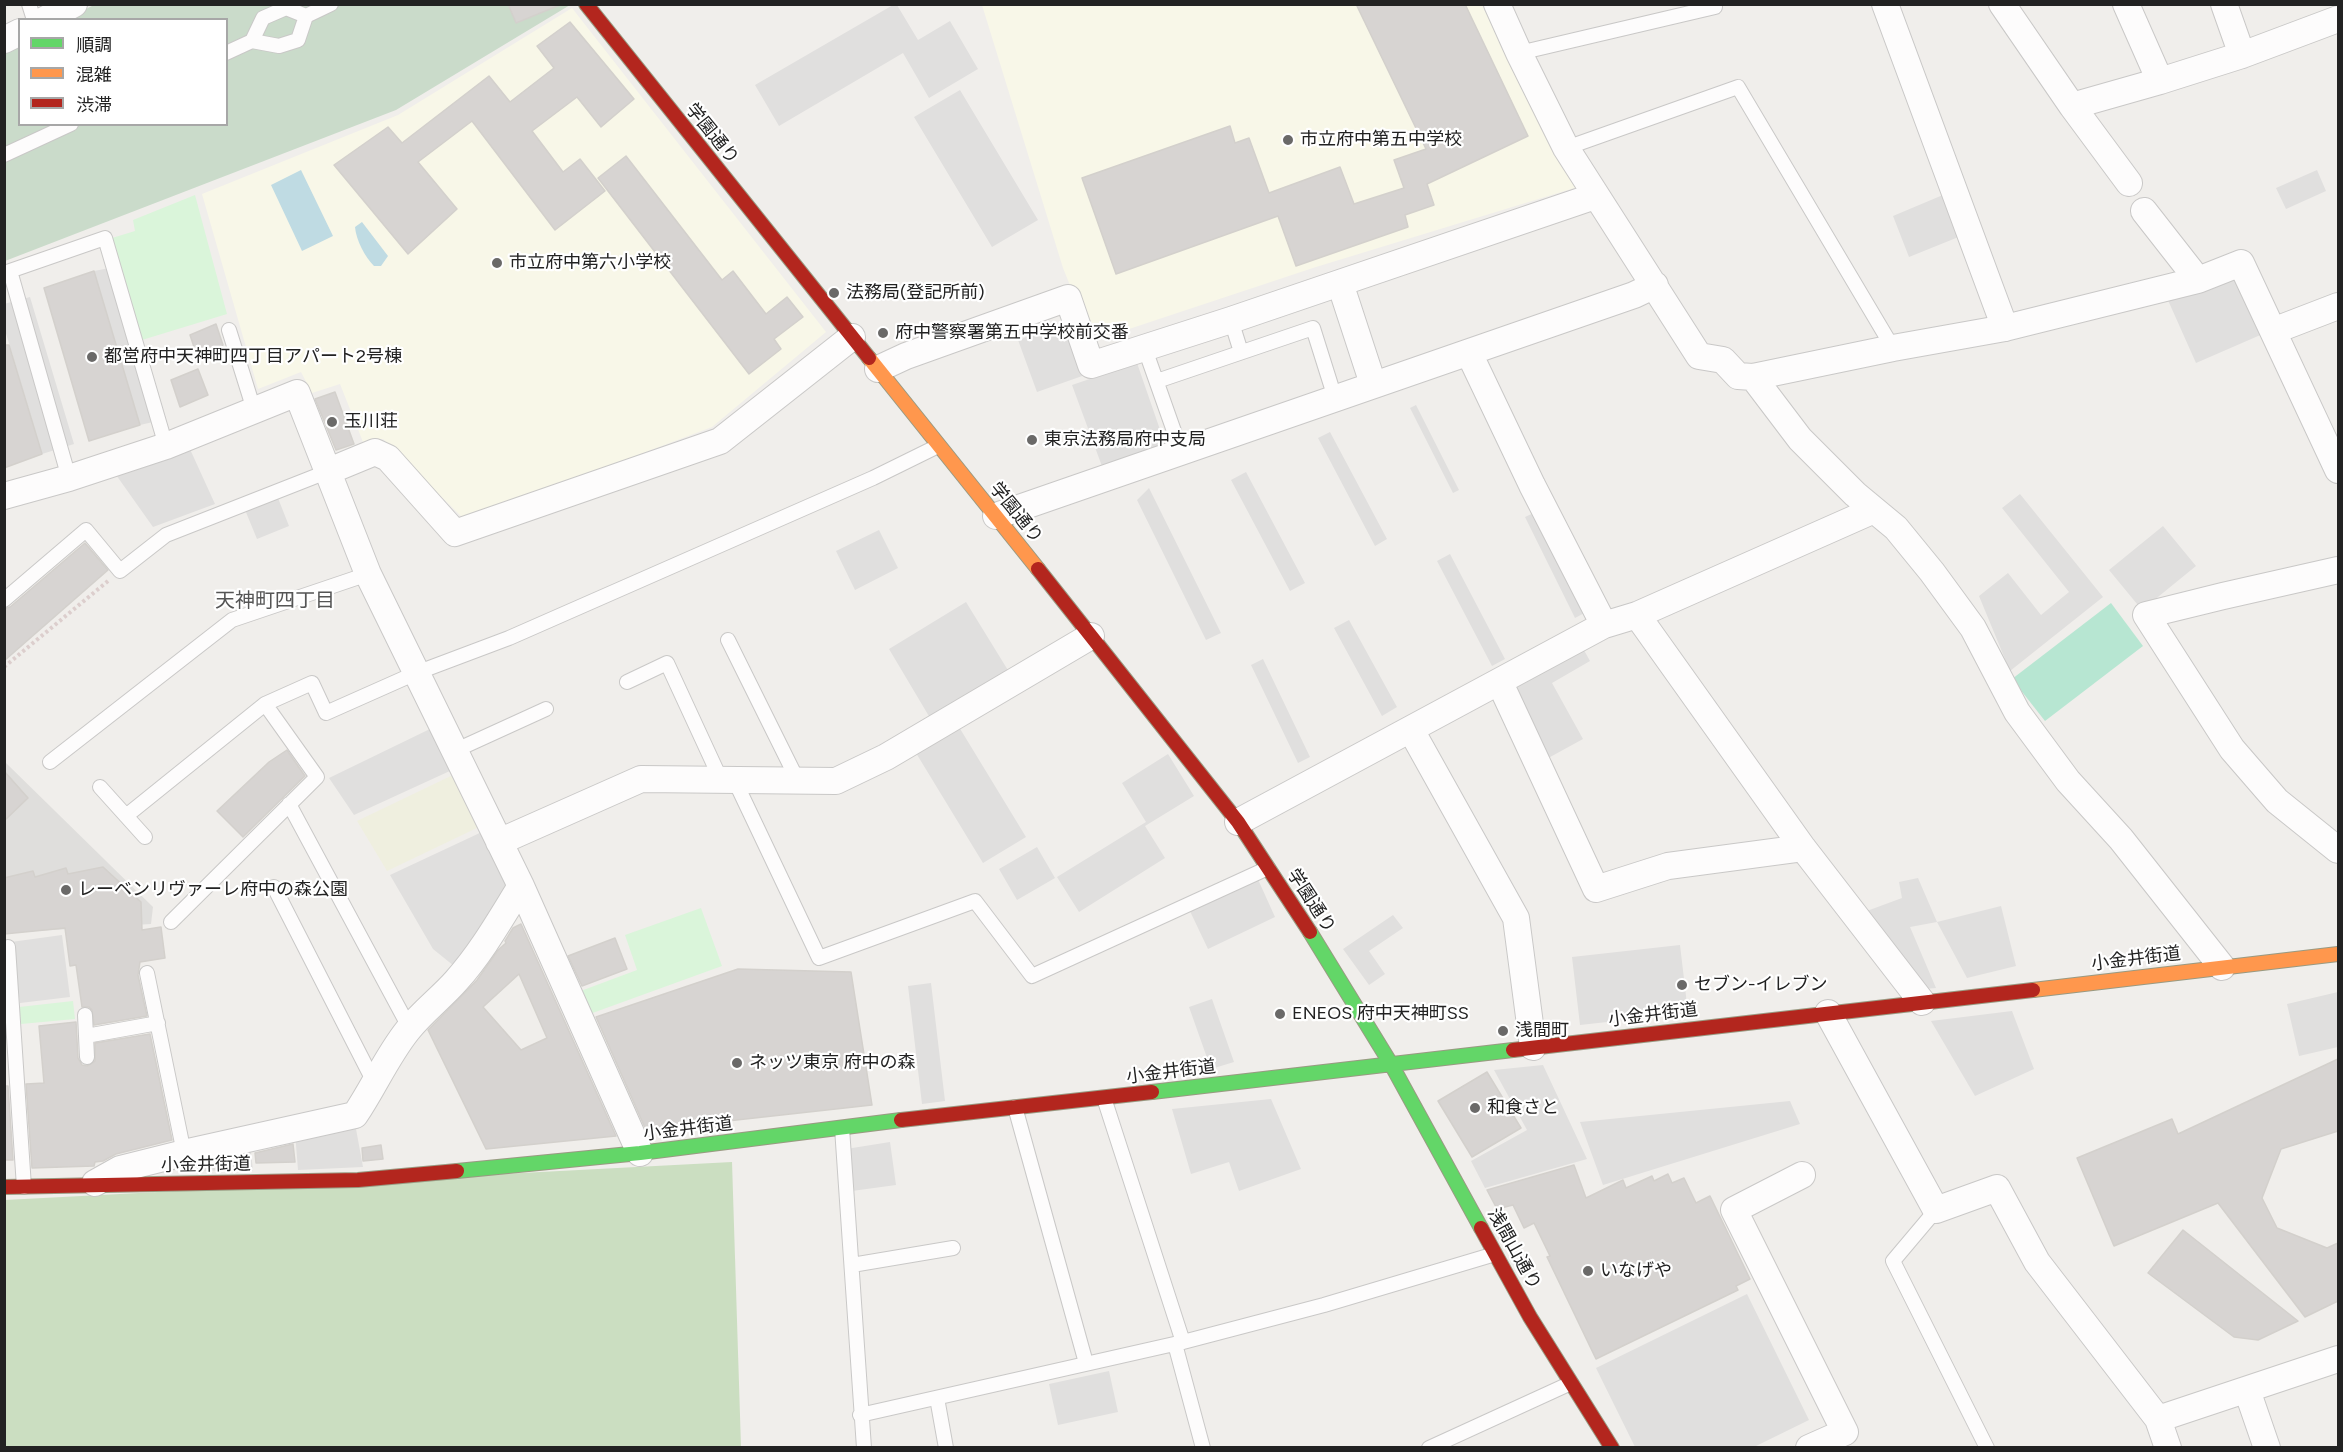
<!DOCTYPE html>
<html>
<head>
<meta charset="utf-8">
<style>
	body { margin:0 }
	#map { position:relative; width:2343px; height:1452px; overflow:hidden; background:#f0eeeb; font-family:Figtree,"Noto Sans JP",sans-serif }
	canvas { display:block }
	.frame { position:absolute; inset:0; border:6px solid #222; pointer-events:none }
	.legend { position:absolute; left:18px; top:18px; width:210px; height:108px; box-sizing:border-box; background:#fff; border:2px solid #a7a7a7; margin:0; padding:8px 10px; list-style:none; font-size:18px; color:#222 }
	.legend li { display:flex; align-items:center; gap:12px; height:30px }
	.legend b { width:30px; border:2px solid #a7a7a7 }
</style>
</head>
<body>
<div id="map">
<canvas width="2343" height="1452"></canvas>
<div class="frame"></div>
<ul class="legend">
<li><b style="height:8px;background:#63d668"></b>順調</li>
<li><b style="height:8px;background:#ff974d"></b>混雑</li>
<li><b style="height:8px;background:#b3261e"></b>渋滞</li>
</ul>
</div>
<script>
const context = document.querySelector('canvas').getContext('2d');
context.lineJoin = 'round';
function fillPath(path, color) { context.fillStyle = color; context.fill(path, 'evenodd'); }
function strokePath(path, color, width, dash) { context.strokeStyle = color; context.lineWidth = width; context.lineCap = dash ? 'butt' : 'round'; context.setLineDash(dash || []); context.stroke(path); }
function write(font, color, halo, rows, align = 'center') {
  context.font = font + ' Figtree,"Noto Sans JP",sans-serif'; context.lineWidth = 4.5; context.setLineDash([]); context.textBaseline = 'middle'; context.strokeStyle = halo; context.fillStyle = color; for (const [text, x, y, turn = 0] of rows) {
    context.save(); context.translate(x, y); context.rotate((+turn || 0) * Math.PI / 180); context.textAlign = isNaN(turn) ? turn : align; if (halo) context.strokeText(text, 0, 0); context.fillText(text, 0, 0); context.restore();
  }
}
fillPath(new Path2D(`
	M5,762L153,907L151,924L5,933Z`), '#dfdedc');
fillPath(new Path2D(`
	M982,5H1482L1524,94L1581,186L1316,267L1126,330L1090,335L1063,268Z
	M572,8L826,332L712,427L465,520L383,439L363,442L340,384L312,393L301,372L258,389L202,194L398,115Z`), '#f8f7e8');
fillPath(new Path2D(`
	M455,774L481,826L387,871L357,821Z`), '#efefdf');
fillPath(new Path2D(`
	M732,1162L741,1447L5,1448V1200Z`), '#cbdec1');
fillPath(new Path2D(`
	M94,5H570L396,110L5,261V51L19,43L20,124H226V20L65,19Z`), '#cadbca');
fillPath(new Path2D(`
	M195,195L227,314L142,340L112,238L135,231L133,220Z
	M701,908L722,966L587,1015L578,992L637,970L625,935Z
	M73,1001L75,1019L21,1024L19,1007Z`), '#daf5da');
fillPath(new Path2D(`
	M2111,603L2143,646L2045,721L2012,679Z`), '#b7e6d2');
fillPath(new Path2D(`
	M893,5H897L918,40L950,21L978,69L929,98L903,53L779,126L755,85Z
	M960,90L1038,220L992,247L914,117Z
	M2317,170L2326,191L2286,209L2276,188Z
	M1950,192L1966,234L1909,257L1893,216Z
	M120,266L166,419L140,425L94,271Z
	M2236,268L2265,333L2196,363L2167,298Z
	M30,297L74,444L42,454L5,330L4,304Z
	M1067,323L1085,375L1037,392L1018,340Z
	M1137,363L1166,447L1103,469L1072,385Z
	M1416,405L1459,490L1453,493L1410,408Z
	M1330,432L1387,539L1375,546L1318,438Z
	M189,447L215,504L153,527L114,472Z
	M1246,472L1305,583L1290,591L1231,480Z
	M1149,488L1221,633L1206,640L1137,500Z
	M276,493L289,526L257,539L243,505Z
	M2020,494L2103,597L2010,671L1979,596L2008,573L2041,615L2069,592L2002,508Z
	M1540,510L1590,610L1575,618L1525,517Z
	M2163,526L2196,566L2142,610L2109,570Z
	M879,530L898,568L855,590L836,551Z
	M1450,554L1505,659L1492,666L1437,561Z
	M966,602L1014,680L933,723L889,649Z
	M1349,620L1397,707L1382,716L1334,628Z
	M1580,643L1590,661L1552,683L1583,739L1541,762L1499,688Z
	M1263,659L1310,757L1298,763L1251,665Z
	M959,727L1026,837L983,863L916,753Z
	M432,728L452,770L354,815L329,778Z
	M1168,754L1194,796L1145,826L1165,858L1079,912L1057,877L1146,822L1122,783Z
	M484,831L512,888L454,966L433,949L390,875Z
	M1037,847L1055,878L1017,900L999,869Z
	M1256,875L1275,917L1208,949L1188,907Z
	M1918,878L1937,922L2001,906L2016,966L1967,978L1937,922L1910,927L1936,988L1901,991L1856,915L1902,898L1899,882Z
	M1393,915L1403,928L1369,951L1385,974L1369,985L1343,949Z
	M62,935L70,997L20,1003L11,942Z
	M1680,945L1688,1013L1580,1025L1572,957Z
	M931,983L945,1101L922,1104L908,986Z
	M2338,992V1047L2299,1056L2287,1004Z
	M1212,999L1234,1062L1211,1069L1189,1007Z
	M2012,1011L2034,1069L1975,1096L1931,1021Z
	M1543,1065L1587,1159L1485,1188L1471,1161L1527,1130L1494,1070Z
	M1271,1099L1301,1169L1239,1191L1229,1162L1191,1174L1172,1109Z
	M1790,1101L1800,1124L1603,1185L1580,1122Z
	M354,1118L363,1167L298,1170L295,1132Z
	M250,1142L253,1171L132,1170Z
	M890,1142L896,1185L852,1191L846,1149Z
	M1747,1294L1809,1420L1754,1447H1635L1596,1368Z
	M1109,1371L1118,1412L1058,1425L1049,1384Z`), '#e0dfde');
fillPath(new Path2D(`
	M301,170L333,236L302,251L271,185Z
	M362,222L388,256L381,266H374C365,257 356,240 355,227Z`), '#bfdbe3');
const building = new Path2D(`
	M508,4H560V5L516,23Z
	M1356,4H1465L1528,136L1427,184L1434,205L1405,215L1408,227L1296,266L1278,216L1116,274L1082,178L1230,126L1235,143L1249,138L1269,193L1340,167L1354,204L1404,188L1394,160L1426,149Z
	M570,22L634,99L601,127L577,97L532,131L563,172L580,159L605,191L555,230L472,121L418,162L457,209L408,254L334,165L388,127L402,143L489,76L510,102L554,68L537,46Z
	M626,156L722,280L733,271L766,314L787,297L803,317L774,339L781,349L749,374L598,178Z
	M94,271L140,425L89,441L44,288Z
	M216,324L223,345L197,356L190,335Z
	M4,345H9L42,454L4,468Z
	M198,369L208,395L180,407L171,380Z
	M335,392L354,444L336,450L315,399Z
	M85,543L108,570L4,661V609L10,607Z
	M287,750L305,776L243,837L217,811L269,762Z
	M4,771L28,798L4,821Z
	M103,867L141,902L142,930L161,927L165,958L140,962L138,975L147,1016L94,1025L92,1010L89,1007H82L76,965L70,966L65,928L4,934V878L33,871L35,877L66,868L68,874Z
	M521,924L616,1136L486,1149L428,1030L477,980L498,950L506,943L505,941L513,928ZM519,974L547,1038L521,1050L483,1007Z
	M615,938L627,969L582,986L568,956Z
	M738,969L851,972L872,1105L646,1130L596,1017Z
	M76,1022L78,1058L82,1065L87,1066L95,1061V1043L150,1034L172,1140L116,1154L103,1161L95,1162L94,1166L32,1168L26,1084L44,1083L39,1026Z
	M2338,1059V1131L2281,1149L2262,1198L2277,1228L2327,1248L2338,1243V1301L2305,1317L2218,1203L2114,1246L2077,1158L2172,1119L2178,1134Z
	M1487,1072L1521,1128L1472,1157L1438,1101Z
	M4,1086H8L13,1160H4Z
	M293,1144L295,1162L256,1163L255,1153Z
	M381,1145L383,1159L363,1161L362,1148Z
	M1574,1165L1586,1198L1623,1180L1626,1188L1652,1176L1654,1181L1668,1174L1672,1183L1684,1178L1696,1203L1710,1196L1750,1279L1736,1286L1738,1290L1596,1359L1547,1257L1550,1256L1534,1223L1524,1228L1513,1205L1497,1209L1487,1190Z
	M2183,1230L2298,1321L2258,1340L2234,1337L2148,1273Z`);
fillPath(building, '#d7d4d2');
strokePath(building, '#d3d0cc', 1.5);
const lane = new Path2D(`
	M29,4L34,20
	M252,41L279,46L298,40L306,16
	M226,53L252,41L263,18L286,8L306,16L331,4
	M1519,53L1715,7
	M1566,148L1738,87L1893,348
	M4,155L71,124
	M10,271L69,478
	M4,273L105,238L166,446
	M1231,320L1241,352
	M229,330L254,410
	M1145,349L1181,451
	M1157,381L1313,328L1335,398
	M4,600L86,530L120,571L166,535L329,471
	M728,640L798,781
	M627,682L667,663L721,780
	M454,751L546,709
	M50,762L232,620L368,574
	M734,779L819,958L975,901L1032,976L1268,868
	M100,787L145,837
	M289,804L409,1027
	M126,816L265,704L312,683L326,713L416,673L509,638L873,478L938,446
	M274,887L375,1084
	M171,922L317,777L265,704
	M8,947L24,1187
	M147,973L184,1153
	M85,1015L87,1057
	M86,1036L158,1023
	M1104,1098L1183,1342
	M1015,1107L1086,1363
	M842,1128L864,1448
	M1936,1210L1893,1261L1987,1448
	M852,1265L953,1248
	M1175,1344L1203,1448
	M937,1398L946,1448
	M860,1415L1183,1342L1324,1305L1495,1254
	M1429,1448L1571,1383`);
const street = new Path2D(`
	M1497,4L1519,53L1566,148L1699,356L1723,360L1738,376L1753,377L1893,348L2005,328L2198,280L2241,263L2338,470
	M1885,4L2005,328
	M2002,4L2072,106L2129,183
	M2126,4L2160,81L2242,55L2338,19
	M2224,4L2242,55
	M44,20L74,4
	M4,40L20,32
	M2072,106L2160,81
	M2144,211L2198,280
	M1340,283L1373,384
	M2273,331L2338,306
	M1469,353L1532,485L1604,625
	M878,369L906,356L1068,298L1091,365L1231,320L1595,196
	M1753,377L1800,439L1855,494L1896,528L1932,572L1973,628L2017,712L2068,781L2121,839L2222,967
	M329,471L375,452L388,458L455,533L720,441L852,337
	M4,496L69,478L166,446L297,393L368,574L521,886L640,1153
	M996,516L1634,295L1655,285
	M2338,570L2223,596L2146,615L2232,749L2277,801L2338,850
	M1637,615L1803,848L1922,1002
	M1500,683L1596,889L1668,866L1803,848
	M1411,730L1516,918L1533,1047
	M1238,822L1604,625L1637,615L1874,510
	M499,842L641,779L836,781L886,757L1091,636
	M1828,1013L1936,1210L1997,1188L2037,1262L2158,1419L2168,1448
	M1802,1175L1734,1210L1845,1432L1809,1448
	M95,1183L120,1169L184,1153L355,1115C374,1087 387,1056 408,1030C422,1012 441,998 456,981C482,952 501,918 521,886
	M2247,1390L2267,1448
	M2158,1419L2338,1359`);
const fast = new Path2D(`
	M1310,932L1391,1064L1481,1228
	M1152,1092L1513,1050
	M457,1171L640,1153L901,1120`);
const slow = new Path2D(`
	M869,358L1038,569
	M2033,990L2338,954`);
const jam = new Path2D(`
	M586,4L869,358
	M1038,569L1238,822L1310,932
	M1513,1050L2033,990
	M901,1120L1152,1092
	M4,1187L358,1180L457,1171
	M1481,1228L1530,1317L1612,1448`);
strokePath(lane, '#c9c8c7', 16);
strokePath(street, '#c9c8c7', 28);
strokePath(fast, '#999a82', 16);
strokePath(slow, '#999a82', 16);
strokePath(jam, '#999a82', 16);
strokePath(new Path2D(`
	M4,667L108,581`), '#dccecd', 4, [3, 3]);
strokePath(lane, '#fdfcfc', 14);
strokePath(street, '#fdfcfc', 26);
strokePath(fast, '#63d668', 14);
strokePath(slow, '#ff974d', 14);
strokePath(jam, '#b3261e', 14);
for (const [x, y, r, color] of [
	[1288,140,6,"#6a6968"],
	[497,263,6,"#6a6968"],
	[834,293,6,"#6a6968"],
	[883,333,6,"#6a6968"],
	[92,357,6,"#6a6968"],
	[332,422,6,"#6a6968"],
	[1032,440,6,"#6a6968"],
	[66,890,6,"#6a6968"],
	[1682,985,6,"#6a6968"],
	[1280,1014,6,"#6a6968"],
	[1503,1031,6,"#6a6968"],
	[737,1063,6,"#6a6968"],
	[1475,1108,6,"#6a6968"],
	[1588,1271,6,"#6a6968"]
]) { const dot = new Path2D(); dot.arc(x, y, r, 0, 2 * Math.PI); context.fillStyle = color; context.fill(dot); strokePath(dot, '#fff', 2); }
write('18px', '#222', '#fff', [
	["学園通り",712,134,51],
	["学園通り",1016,513,51],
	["学園通り",1311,901,57],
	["小金井街道",2136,959,-7],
	["小金井街道",1653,1015,-7],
	["小金井街道",1171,1072,-7],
	["小金井街道",688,1129,-7],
	["小金井街道",206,1165,-1],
	["浅間山通り",1514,1249,61]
]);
write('18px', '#222', '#fff', [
	["市立府中第五中学校",1300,140],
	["市立府中第六小学校",509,263],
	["法務局(登記所前)",846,293],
	["府中警察署第五中学校前交番",895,333],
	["都営府中天神町四丁目アパート2号棟",104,357],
	["玉川荘",344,422],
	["東京法務局府中支局",1044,440],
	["レーベンリヴァーレ府中の森公園",78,890],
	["セブン-イレブン",1694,985],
	["ENEOS 府中天神町SS",1292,1014],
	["浅間町",1515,1031],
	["ネッツ東京 府中の森",749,1063],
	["和食さと",1487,1108],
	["いなげや",1600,1271]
], 'left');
write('20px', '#555', '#fff', [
	["天神町四丁目",275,601]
]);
</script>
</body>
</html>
